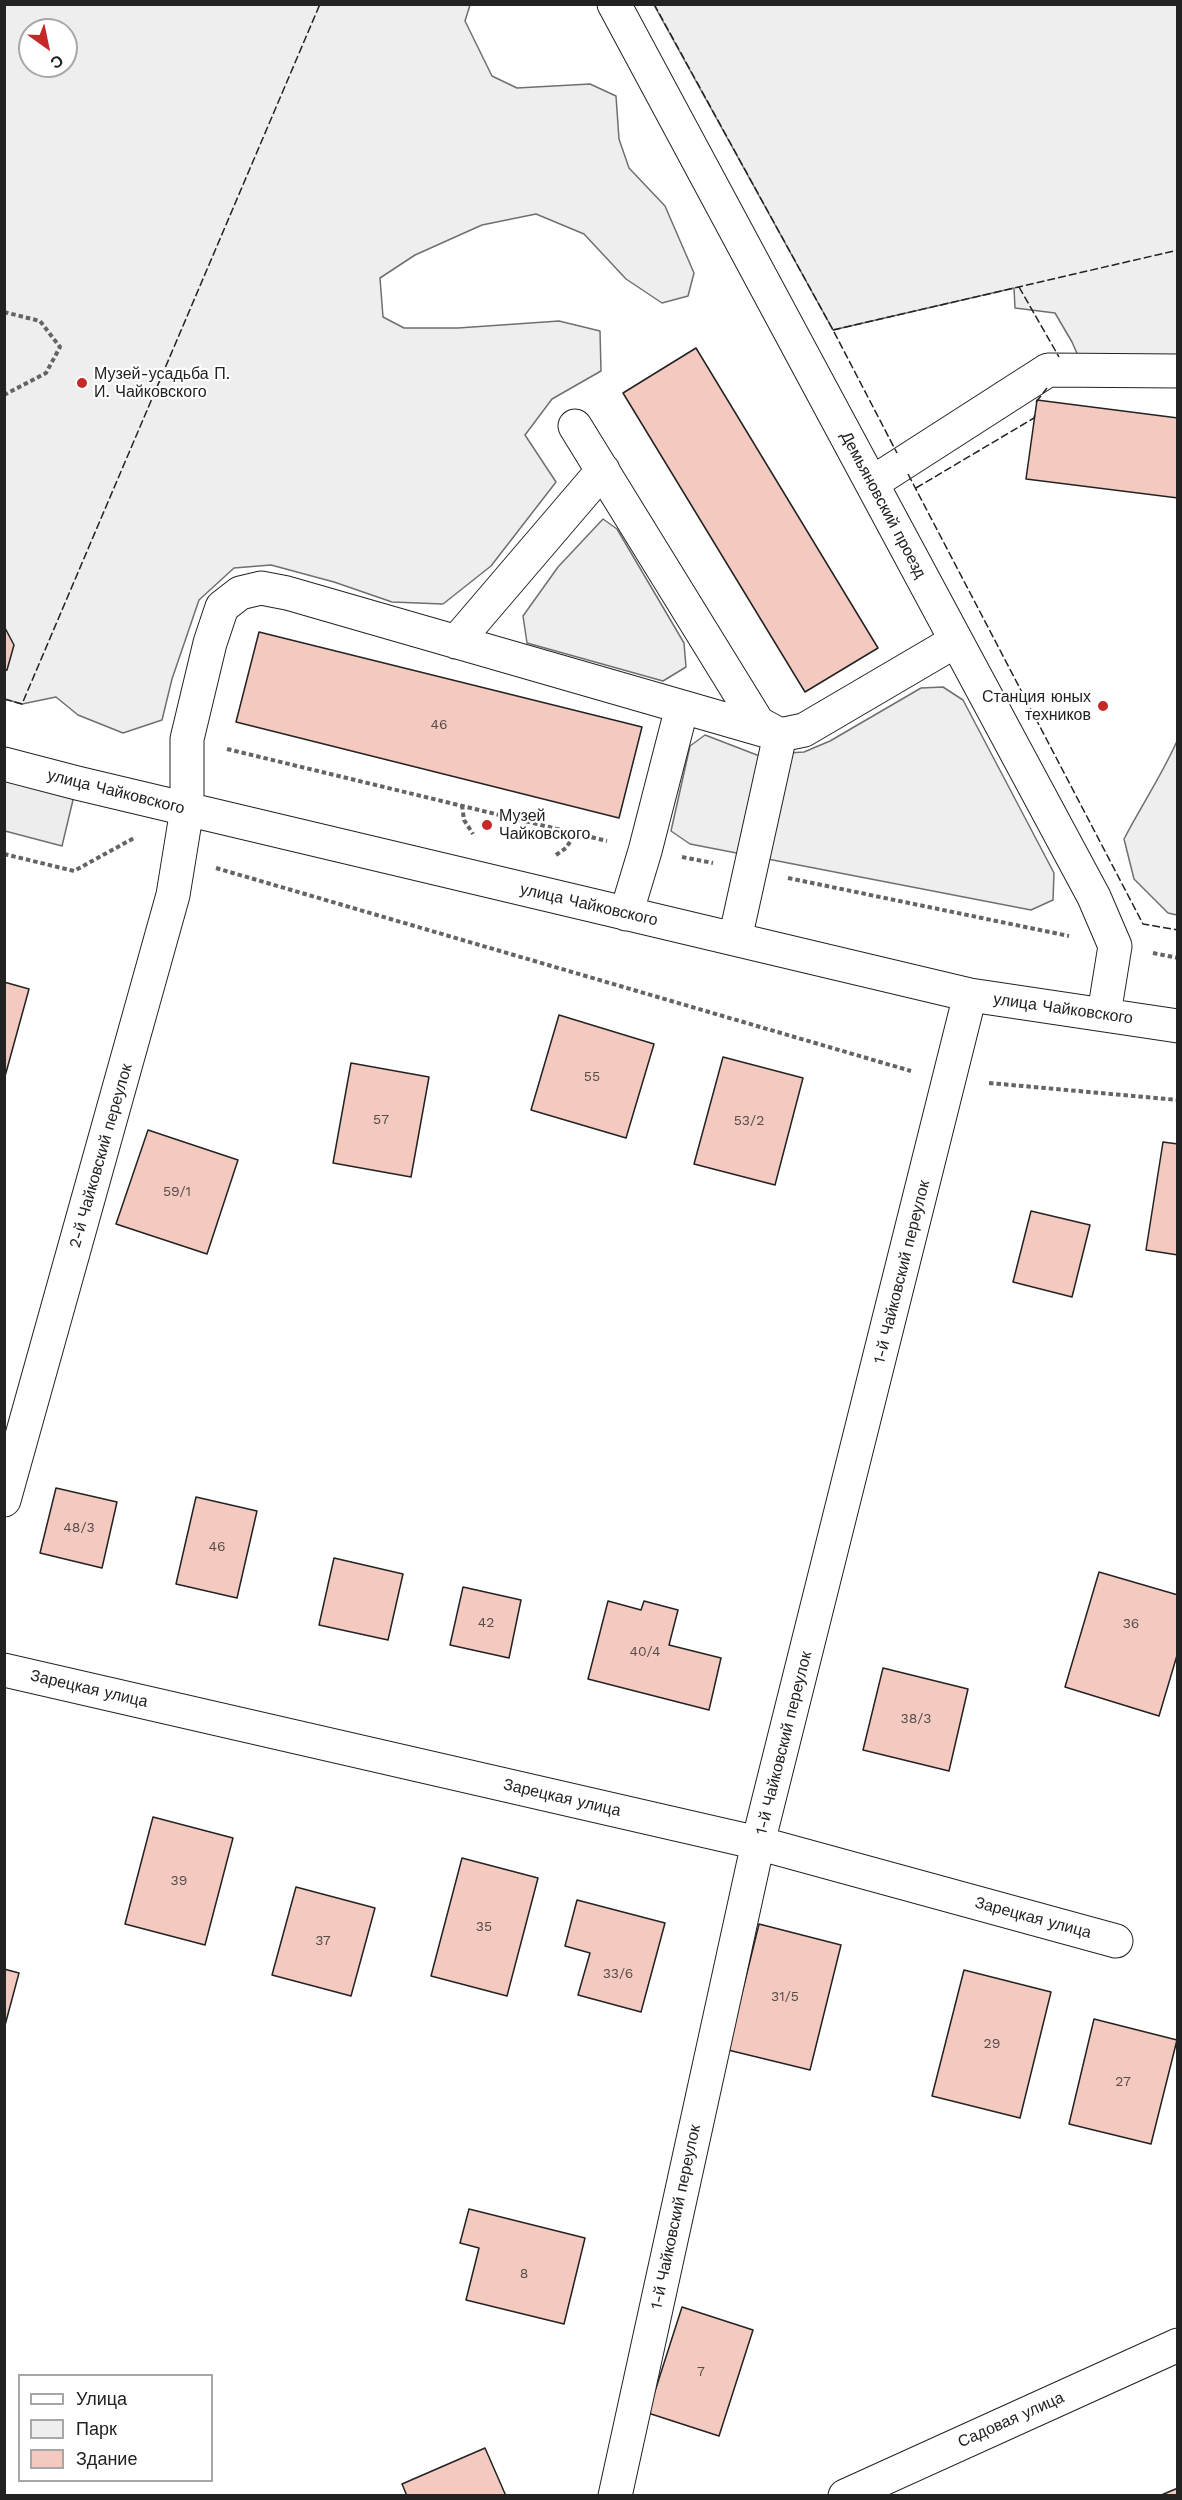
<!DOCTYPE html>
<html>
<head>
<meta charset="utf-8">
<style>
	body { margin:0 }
	#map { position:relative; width:1182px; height:2500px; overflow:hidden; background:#fff; font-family:"Work Sans",sans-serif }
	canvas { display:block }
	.frame { position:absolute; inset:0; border:6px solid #222; pointer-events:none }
	.legend { position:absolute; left:18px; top:2374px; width:195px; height:108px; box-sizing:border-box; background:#fff; border:2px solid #a7a7a7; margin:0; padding:8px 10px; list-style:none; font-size:18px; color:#222 }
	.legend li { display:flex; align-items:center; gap:12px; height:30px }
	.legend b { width:30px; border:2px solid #a7a7a7 }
	.north { position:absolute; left:18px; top:18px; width:60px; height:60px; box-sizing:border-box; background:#fff; border:2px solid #a7a7a7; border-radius:50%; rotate:147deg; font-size:16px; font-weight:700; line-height:24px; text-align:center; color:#222 }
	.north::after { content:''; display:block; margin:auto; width:21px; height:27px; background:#c62828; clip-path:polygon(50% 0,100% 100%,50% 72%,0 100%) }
</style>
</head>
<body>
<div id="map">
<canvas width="1182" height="2500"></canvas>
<div class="frame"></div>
<ul class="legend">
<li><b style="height:8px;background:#fff"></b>Улица</li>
<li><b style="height:16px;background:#eee"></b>Парк</li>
<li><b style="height:16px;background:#f3c9c0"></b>Здание</li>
</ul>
<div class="north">С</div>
</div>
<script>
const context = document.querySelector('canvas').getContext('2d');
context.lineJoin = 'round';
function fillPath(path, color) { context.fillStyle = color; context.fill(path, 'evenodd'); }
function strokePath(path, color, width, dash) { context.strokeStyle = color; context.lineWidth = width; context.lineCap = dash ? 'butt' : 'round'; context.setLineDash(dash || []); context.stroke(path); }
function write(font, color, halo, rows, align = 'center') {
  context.font = font + ' "Work Sans",sans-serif'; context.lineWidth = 4.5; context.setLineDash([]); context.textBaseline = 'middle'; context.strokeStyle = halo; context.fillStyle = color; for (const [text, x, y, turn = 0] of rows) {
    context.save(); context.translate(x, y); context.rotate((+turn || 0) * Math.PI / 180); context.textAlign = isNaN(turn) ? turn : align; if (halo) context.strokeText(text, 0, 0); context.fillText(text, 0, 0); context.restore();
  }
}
const green = new Path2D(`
	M4,5H470L465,21L492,76L517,88L590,84L616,96L619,139L629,168L665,206L694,273L688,296L662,303L626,279L584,234L536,214L482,225L415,255L380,278L383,317L404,328H458L559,321L600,331L601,371L552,399L525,435L556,482L491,566L443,604L392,602L334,582L271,565L234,568L199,600L172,679L162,720L123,733L78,715L56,697L22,704L5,699ZM30,30H66V66H30Z
	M654,5H1177V368L1087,376L1072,342L1055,313L1015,308L1014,288L833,330Z
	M603,519L617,529L684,643L686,667L663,681L527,643L523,616L558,567Z
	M943,687L963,700L1054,873L1053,900L1031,910L690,844L671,831L690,746L705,735L757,755L804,752L830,741L921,688Z
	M1177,741L1178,915H1177L1168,913L1134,879L1124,839C1141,806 1162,775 1177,741Z`);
fillPath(green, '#eee');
strokePath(green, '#6f6f6f', 1.5);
const parking = new Path2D(`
	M4,764L77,783L62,846L5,831Z`);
fillPath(parking, '#ededed');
strokePath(parking, '#6f6f6f', 1.5);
const building = new Path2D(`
	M696,348L878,648L805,692L623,393Z
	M1037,400L1178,418V498L1026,479Z
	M4,626L14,645L7,670L4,671Z
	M259,632L642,727L619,818L236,722Z
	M4,982L29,989L4,1080Z
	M559,1015L654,1044L626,1138L531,1110Z
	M723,1057L803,1078L775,1185L694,1164Z
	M351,1063L429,1077L411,1177L333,1163Z
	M148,1130L238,1160L207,1254L116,1224Z
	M1163,1142L1178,1144V1255L1146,1250Z
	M1031,1211L1090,1225L1072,1297L1013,1282Z
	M56,1488L117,1502L102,1568L40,1553Z
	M196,1497L257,1511L237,1598L176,1584Z
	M334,1558L403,1574L388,1640L319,1625Z
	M1099,1572L1178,1595V1652L1159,1716L1065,1687Z
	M463,1587L521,1600L509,1658L450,1645Z
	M608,1601L641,1610L644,1601L678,1610L669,1645L721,1658L709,1710L588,1679Z
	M883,1668L968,1689L949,1771L863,1750Z
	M153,1817L233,1838L205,1945L125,1924Z
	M462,1858L538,1878L507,1996L431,1976Z
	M296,1887L375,1908L351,1996L272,1975Z
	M577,1900L665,1923L641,2012L578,1995L590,1953L565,1946Z
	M759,1924L841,1945L810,2070L728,2050Z
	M4,1969L19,1973L4,2029Z
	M964,1970L1051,1992L1020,2118L932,2096Z
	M1094,2019L1177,2040L1151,2144L1069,2124Z
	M469,2209L585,2238L564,2324L466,2300L479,2248L460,2243Z
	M682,2307L753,2330L719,2436L648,2413Z
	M485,2448L506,2496H407L402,2484Z
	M1178,2488V2496H1159Z`);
fillPath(building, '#f3c9c0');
strokePath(building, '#222', 1.5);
const minor = new Path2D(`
	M614,4L1094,897L1115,946L1104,1014
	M575,426L758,723L780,735L804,730L954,642
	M872,483L1048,370L1178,371
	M456,642L603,470
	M4,764L77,783L970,995L1178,1026
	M626,914L645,851L682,707
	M4,1500L173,895L187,809V739L210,643L222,607L240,593L261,588L287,593L780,735L735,939
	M4,1670L758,1843L1116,1941
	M615,2496L758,1843L970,995
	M845,2496L1178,2345`);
strokePath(minor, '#222', 35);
strokePath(new Path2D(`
	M4,312L40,321L60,347L46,373L4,395
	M227,749L607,841
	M462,805L464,820L473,834
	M4,854L74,871L134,838
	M556,855L566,848L575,834
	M682,857L713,863
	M216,868L911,1071
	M788,878L1069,936
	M1153,953L1178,958
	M989,1083L1178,1100`), '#646464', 4, [4.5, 3]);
strokePath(minor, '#fff', 33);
strokePath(new Path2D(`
	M654,4L833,330L897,453
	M1019,287L1059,357
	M833,330L1178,250
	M1036,402L1047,388
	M908,474L1143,924L1178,930
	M916,488L1034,418L1035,414
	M4,699L22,704L320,4`), '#222', 1.5, [8, 3]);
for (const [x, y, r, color] of [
	[82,383,6,"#c62828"],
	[1103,706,6,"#c62828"],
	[487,825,6,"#c62828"]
]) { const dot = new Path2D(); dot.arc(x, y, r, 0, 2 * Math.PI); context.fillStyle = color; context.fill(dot); strokePath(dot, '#fff', 2); }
write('14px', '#564c4a', null, [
	["46",439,725],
	["55",592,1077],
	["57",381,1120],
	["53/2",749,1121],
	["59/1",177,1192],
	["48/3",79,1528],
	["46",217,1547],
	["42",486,1623],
	["36",1131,1624],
	["40/4",645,1652],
	["38/3",916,1719],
	["39",179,1881],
	["35",484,1927],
	["37",323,1941],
	["33/6",618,1974],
	["31/5",785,1997],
	["29",992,2044],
	["27",1123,2082],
	["8",524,2274],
	["7",701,2372]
]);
write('16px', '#222', '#fff', [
	["Музей-усадьба П.",94,374],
	["И. Чайковского",94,392],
	["Станция юных",1091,697,"right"],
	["техников",1091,715,"right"],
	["Музей",499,816],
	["Чайковского",499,834]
], 'left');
write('16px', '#222', '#fff', [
	["Демьяновский проезд",883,505,62],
	["улица Чайковского",116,792,14],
	["улица Чайковского",589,905,13],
	["улица Чайковского",1063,1009,8],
	["2-й Чайковский переулок",101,1156,-74],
	["1-й Чайковский переулок",902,1272,-76],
	["Зарецкая улица",89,1689,13],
	["1-й Чайковский переулок",784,1743,-76],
	["Зарецкая улица",562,1798,13],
	["Зарецкая улица",1033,1918,15],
	["1-й Чайковский переулок",676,2217,-78],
	["Садовая улица",1011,2420,-24]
]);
</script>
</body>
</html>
